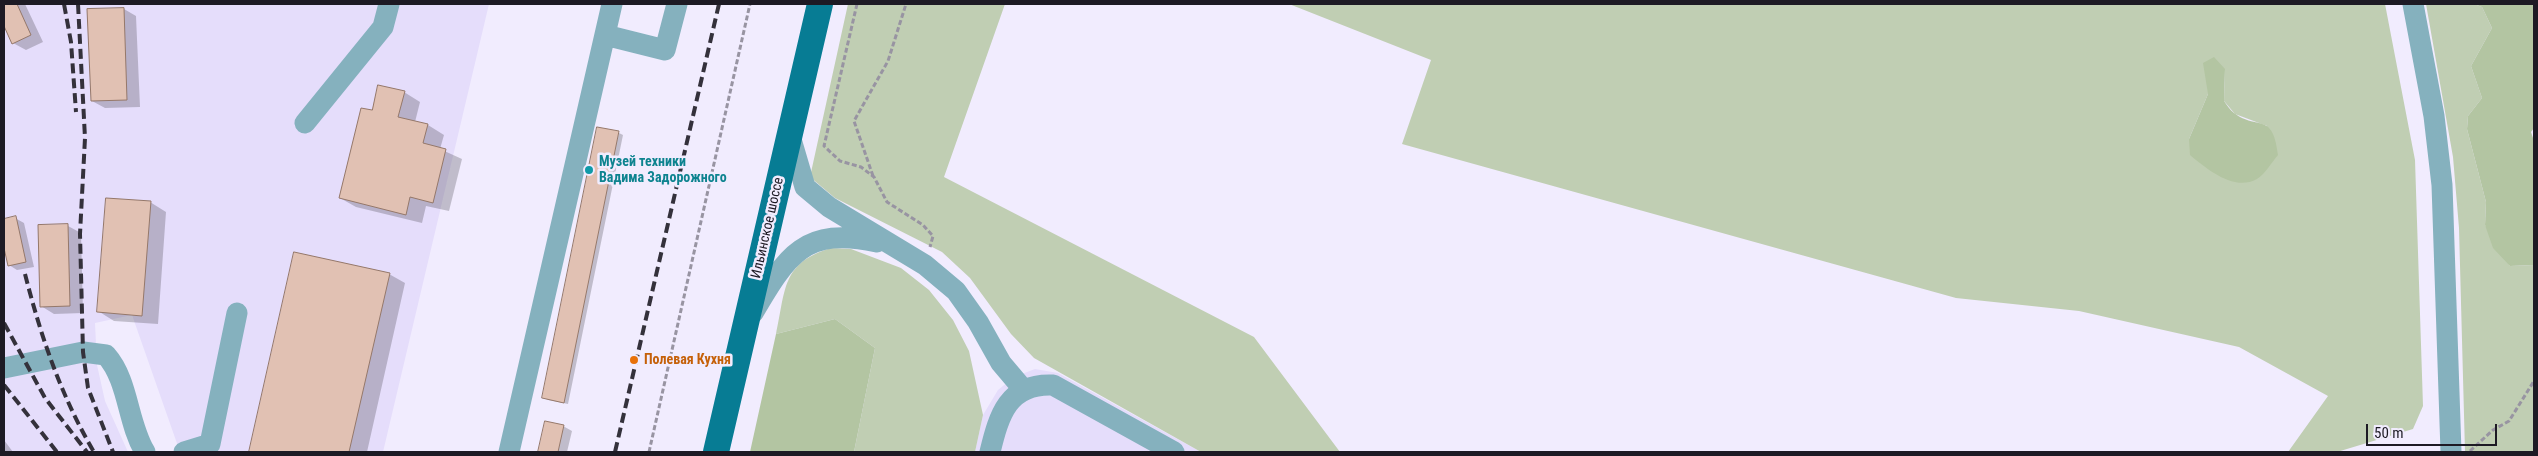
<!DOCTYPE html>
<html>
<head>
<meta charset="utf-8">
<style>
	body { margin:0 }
	#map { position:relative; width:2538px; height:456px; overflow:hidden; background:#f1ecfe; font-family:"Roboto Condensed",sans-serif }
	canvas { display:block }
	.frame { position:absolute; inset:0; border:5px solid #1d1a24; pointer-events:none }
	.scale { position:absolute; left:2366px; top:424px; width:131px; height:22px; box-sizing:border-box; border:2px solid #1d1a24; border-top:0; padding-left:6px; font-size:15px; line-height:18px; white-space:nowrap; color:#1d1a24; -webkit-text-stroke:4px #f1ecfe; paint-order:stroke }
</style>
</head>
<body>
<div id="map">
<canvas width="2538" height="456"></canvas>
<div class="frame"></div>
<div class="scale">50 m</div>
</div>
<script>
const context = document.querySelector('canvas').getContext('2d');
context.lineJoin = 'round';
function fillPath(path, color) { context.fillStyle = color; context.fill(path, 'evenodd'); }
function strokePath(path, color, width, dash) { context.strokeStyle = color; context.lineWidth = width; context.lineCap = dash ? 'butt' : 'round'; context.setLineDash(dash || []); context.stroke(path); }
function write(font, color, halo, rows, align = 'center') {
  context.font = font + ' "Roboto Condensed",sans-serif'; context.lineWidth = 5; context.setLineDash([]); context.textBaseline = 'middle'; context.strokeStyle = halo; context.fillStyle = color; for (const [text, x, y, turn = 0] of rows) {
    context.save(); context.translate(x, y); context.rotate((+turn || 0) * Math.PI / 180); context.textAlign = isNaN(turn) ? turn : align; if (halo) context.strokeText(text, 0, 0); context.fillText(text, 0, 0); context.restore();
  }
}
fillPath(new Path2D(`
	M4,4H489L383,452H180L132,315L95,323L97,365L105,401L128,452H4Z
	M1035,369L1058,373L1201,452H975L983,415L998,390L1014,377Z`), '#e5ddfb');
fillPath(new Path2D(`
	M848,4H1005L944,177L1254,337L1340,452H1201L1034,358L1011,334L970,278L942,252L835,198L810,177Z
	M1289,4H2385L2415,160L2423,406L2413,429L2337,452H2288L2328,396L2239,347L2079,311L1956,298L1402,144L1431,60ZM2225,69L2224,101L2235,114L2267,126L2189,139L2208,94Z
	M2426,4H2474L2482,7L2492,28L2471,66L2482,98L2468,116L2467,129L2486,202L2485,225L2510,266L2534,265V452H2465L2459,228L2453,157Z
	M831,248L851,249L901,268L929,290L953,320L969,351L983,415L975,452H854L875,348L835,319L776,334C786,290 781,263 831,248Z`), '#c0ceb3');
fillPath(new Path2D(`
	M2474,4H2534V128L2531,132L2534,141V265L2510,266L2493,248L2485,225L2486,202L2467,129L2468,116L2482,98L2471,66L2492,28L2482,7Z
	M2214,57L2225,69L2224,101C2227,105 2230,110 2234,113C2258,131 2273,111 2278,155C2272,162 2265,174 2257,179C2234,192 2207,169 2190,155L2189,139L2208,94L2203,63Z
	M835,319L875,348L854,452H750L776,334Z`), '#b3c5a2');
fillPath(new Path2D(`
	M4,4H25L43,42L26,50L13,43L4,23Z
	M124,9L136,16L140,107L105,108L92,101Z
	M404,92L420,102L415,122L428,125L444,135L440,149L462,159L449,211L426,206L422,223L356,207L340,198L373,112Z
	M619,133L623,135L568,404L548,400L544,398Z
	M150,202L166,212L158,324L114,321L98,311Z
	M15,218L24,223L34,267L17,270L9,265L4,242V220Z
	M39,226H68L81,233L83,313L54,314L41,306Z
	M295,253L389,274L405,283L367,452H251Z
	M546,422L563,426L572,431L567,452H539Z
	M4,440L13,452H4Z`), '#0003');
const building = new Path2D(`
	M4,4H17L31,35L12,44L4,26Z
	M124,8L127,100L91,101L87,9Z
	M378,85L405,91L398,117L428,124L423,143L446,149L433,203L410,197L406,215L339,198L361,108L372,110Z
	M597,127L619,131L564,403L542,398Z
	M106,198L151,201L142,316L97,312Z
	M16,216L26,262L8,266L4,248V219Z
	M68,224L70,306L40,307L38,225Z
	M294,252L390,273L349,452H249Z
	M545,421L564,425L558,452H538Z`);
fillPath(building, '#e1c1b3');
strokePath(building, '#95786a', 1);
strokePath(new Path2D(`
	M857,4L824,146L840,161L861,167L874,177L887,202L923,225L933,236L930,247
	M873,176L854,121L888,61L906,4
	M2470,451L2493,430L2509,421L2534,381
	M649,452L750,4`), '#9894a2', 3, [5, 2.5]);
strokePath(new Path2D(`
	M2413,4L2434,116L2442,185L2451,452
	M605,35L665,50L677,4
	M305,123L383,27L389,4
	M790,136L805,187L829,207L925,265L956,291L978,322L1001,363L1023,389
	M753,313C787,255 805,226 877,242
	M4,368L83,352L106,355C129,381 127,422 145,452
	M184,452L210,444L237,313
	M509,452L612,4
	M990,452C999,415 1008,383 1053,385L1174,452`), '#85b1be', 21);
strokePath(new Path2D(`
	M716,452L820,4`), '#077c94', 26);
strokePath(new Path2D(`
	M64,4L71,42L76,112
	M78,4L85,138L80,234L83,352L88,388L113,452
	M25,274C41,337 61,396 94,452
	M4,323L45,398L87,452
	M4,385L57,452
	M615,452L719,4`), '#34313b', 4, [10, 5]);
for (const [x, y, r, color] of [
	[589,170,5,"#0f9aa8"],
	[634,360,5,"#e8710a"]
]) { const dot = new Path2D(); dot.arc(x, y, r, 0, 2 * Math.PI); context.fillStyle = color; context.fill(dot); strokePath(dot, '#f1ecfe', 2); }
write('bold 14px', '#0d838f', '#f1ecfe', [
	["Музей техники",599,162],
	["Вадима Задорожного",599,178]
], 'left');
write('14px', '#1d1a24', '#f1ecfe', [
	["Ильинское шоссе",768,228,-77]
]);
write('bold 14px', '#c56008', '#f1ecfe', [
	["Полевая Кухня",644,360]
], 'left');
</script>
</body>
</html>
